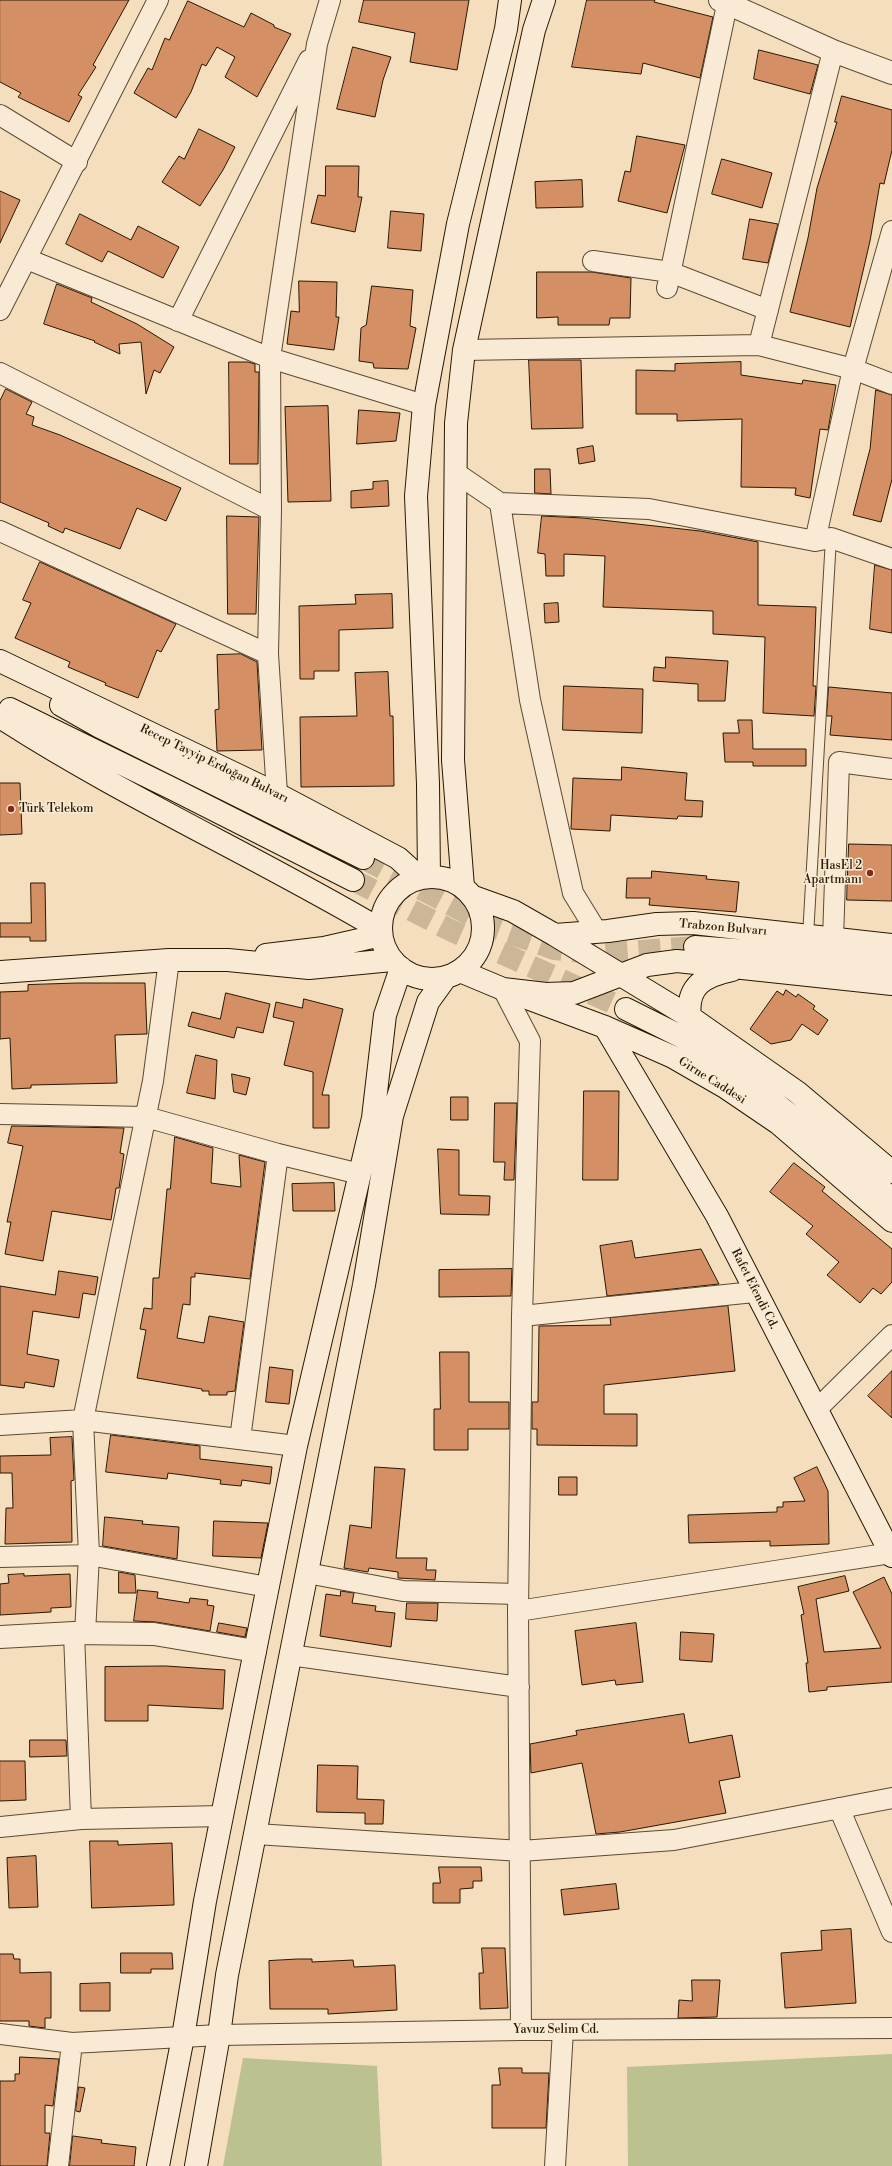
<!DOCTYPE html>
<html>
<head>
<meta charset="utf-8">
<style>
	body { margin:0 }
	canvas { display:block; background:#f4debd }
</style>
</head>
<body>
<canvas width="892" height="2166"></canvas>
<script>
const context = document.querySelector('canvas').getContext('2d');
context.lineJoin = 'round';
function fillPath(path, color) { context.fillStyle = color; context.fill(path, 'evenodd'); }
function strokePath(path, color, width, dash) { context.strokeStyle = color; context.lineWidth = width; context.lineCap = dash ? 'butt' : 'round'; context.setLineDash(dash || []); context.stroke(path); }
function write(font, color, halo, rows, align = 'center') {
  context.font = font + ' "Libre Bodoni",serif'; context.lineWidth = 3; context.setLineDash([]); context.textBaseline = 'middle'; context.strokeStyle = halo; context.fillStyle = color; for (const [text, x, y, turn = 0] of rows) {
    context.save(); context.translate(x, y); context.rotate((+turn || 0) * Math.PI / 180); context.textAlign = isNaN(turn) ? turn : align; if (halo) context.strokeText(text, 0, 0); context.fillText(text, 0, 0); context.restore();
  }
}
fillPath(new Path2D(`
	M892,2054V2166H628L627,2067Z
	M243,2058L377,2066L382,2166H223Z`), '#bcc190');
const building = new Path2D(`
	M0,0H129L93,65L96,67L78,95L82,97L69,122L18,97L21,93L0,82Z
	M364,0H469L457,70L410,62L415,33L359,22Z
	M587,0H655L654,2L713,17L700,78L643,63L641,74L572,67Z
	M188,1L244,27L251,13L274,25V27L291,34L257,97L225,77L235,57L217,47L206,66L202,64L191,92L176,118L134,93L148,68L152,70L165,38L169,40Z
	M353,47L391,57L383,80L375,117L337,109Z
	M759,50L818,65L810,94L754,79Z
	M842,96L892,110V150L884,184L880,183L870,241L850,327L790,312L808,238L817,188L837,122H835Z
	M199,129L235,147L223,170L200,206L162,182L179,156L184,159Z
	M637,136L685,145L667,213L618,201L625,171L630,172Z
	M722,159L772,173L762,208L712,194Z
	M326,166H359L358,197H362L355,232L311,223L318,195L325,196Z
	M582,180L583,207L536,208L535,182Z
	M0,191L20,200L0,243Z
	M391,211L424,214L421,251L388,248Z
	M80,214L131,240L138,226L179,247L163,278L108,251L102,262L66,244Z
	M750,219L778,224L768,263L743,259Z
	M537,272H592L631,278L630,318H610L609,325H558V317L537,318Z
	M299,281L337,282L336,317H339L334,350L287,344L291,311L299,312Z
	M57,284L92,298L91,302L137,324L174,347L160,373L154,370L146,394L141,342L119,344L120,354L94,342L95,341L44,324Z
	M372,286L413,290L410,326L416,328L408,369L374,368L373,363L359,361L361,328L366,325Z
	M529,360H581L583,428L532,429Z
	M229,362H248L255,364V372H259L258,464H230Z
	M741,362V375L802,384L803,380L836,385L828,430L820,429L810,498L795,495L796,488L741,487L742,419L677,421V414H636V370L675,371V364Z
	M6,389L32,402L26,414L34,417L32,425L60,435L181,488L166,521L137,508L120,549L65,528L63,533L48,526L49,523L0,502V401Z
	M876,390L892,395V479L881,522L853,515L870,449Z
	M328,406L331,501L288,502L285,407Z
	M359,410L400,413L396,441L357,444Z
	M593,446L595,461L579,464L577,449Z
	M535,469H550L551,494L535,493Z
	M388,481L389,506L351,508V491L373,489V482Z
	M227,516L259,517L256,614H228Z
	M542,516L583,518L700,531L758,542V605L816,607L813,686H816L814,716L763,713L765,637L713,634V611L603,607L605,556L564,554V576H546L545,554L538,553Z
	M40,562L176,624L161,652L157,650L138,698L105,685L106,683L68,667L70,662L15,638L31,603L23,600Z
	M875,565L892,570V633L870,629Z
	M392,594L393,628L339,630V671H314V679H300L299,606L356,604L355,595Z
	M558,603L559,622L545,623L544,604Z
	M241,654L257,662L262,750L217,751L215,710L219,709L217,655Z
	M666,657L728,661L725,701H698V684L653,681L654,667L665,668Z
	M388,672L390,716H393L394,786L301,787L300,717L357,716L355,673Z
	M564,686L643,689L642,733L563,730Z
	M829,687L892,693V740L830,735L832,716H827Z
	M738,720H752L753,749H806V766H753V762H725L723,733H739Z
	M622,767L687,773L685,800L703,801L702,817L678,816L677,819L611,815L610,831L571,829L573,778L621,780Z
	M0,783H20L22,834L0,835Z
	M849,844L892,845V901L847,900Z
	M652,871L707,876L706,879L739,882L736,912L649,905L650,898H626L627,878H651Z
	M31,883H45L46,941H30V937H0V923H31Z
	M77,983H145L147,1034L115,1035L117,1083L31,1085V1088L12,1089L10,1038L0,1039V992L28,991V985Z
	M786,990L796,997L798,994L815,1006L813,1009L828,1020L818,1035L802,1024L791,1040L771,1044L750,1029L777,991L783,995Z
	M226,993L270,1004L263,1033L237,1027L234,1038L188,1026L192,1012L220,1019Z
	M304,999L343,1009L322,1095H329V1128H313V1072L284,1065L294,1022L273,1017L276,1002L302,1008Z
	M196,1055L217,1060L215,1099L187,1093Z
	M232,1074L250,1078L246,1095L234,1092Z
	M584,1091H619L618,1180H583Z
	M451,1097H468V1120H451Z
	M495,1103H517L514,1180H504L505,1162H494Z
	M12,1126L124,1128L120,1153L124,1154L119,1188H116L111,1220L52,1211L43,1261L5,1254L11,1222H7L23,1146L8,1143Z
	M175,1137L213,1148L211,1183L241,1187L239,1155L265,1162L250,1279L195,1273V1277H191L190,1305L183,1304L177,1338L204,1343L209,1316L244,1322L235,1391L227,1392V1395H209V1391H202V1389L137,1378L146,1330L140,1329L144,1308L152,1309L153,1278H159L167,1189H170Z
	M438,1149L459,1150V1195L490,1196L489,1215L441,1214Z
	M794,1163L825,1187L822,1191L892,1249V1282L881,1294L873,1288L860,1303L827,1275L839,1262L806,1234L813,1226L770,1192Z
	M334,1183L335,1211H293L292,1184Z
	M632,1241L635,1258L701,1249L719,1284L607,1296L600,1246Z
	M512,1269L511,1296L439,1297V1270Z
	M59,1271L98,1277L95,1295L83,1293L79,1318L33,1311L27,1354L59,1360L54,1387L25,1382L24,1388L0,1385V1286L55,1295Z
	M728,1306L735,1371L604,1385V1414H637V1446L537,1445V1429H532V1402H538L539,1326L611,1325L610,1318Z
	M440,1352H469V1402H509V1429H468V1450H434V1409H440Z
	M270,1367L293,1370L289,1404L266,1402Z
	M892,1371V1418L868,1396Z
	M111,1435L200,1446V1459L272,1467L270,1484L242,1480L241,1486L220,1484L221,1480L168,1473L167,1479L106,1472Z
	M72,1437L74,1480L71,1481L72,1542L5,1544L6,1508H13L12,1473H0V1456L51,1455L50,1438Z
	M375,1467L405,1469L396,1558H427L426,1570H436L435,1580L398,1578V1572L369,1568L368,1572L344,1568L350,1525L371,1528Z
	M817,1467L828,1491L829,1544L770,1546V1541L689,1543L688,1515L777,1512V1507H783V1502L805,1501L794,1478Z
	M559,1477H577V1495H559Z
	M105,1517L143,1521L142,1524L179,1527L177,1559L103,1546Z
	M214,1521L268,1523L261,1558L213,1556Z
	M119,1572L135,1575L136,1593H119Z
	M24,1574V1576L70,1574L71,1607L51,1608V1612L0,1615V1584L9,1583L8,1575Z
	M845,1576L849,1591L816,1599L824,1652L881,1648L853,1592L884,1577L892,1594V1682L827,1687V1690L809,1692L806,1663H808L801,1615L804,1614L798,1587Z
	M138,1590L158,1592L157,1598L189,1603L190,1598L208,1600L207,1605L214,1606L210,1631L156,1622L134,1621Z
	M341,1591L354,1593L352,1603L376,1606L375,1611L395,1613L391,1647L320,1636L326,1594L340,1596Z
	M407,1603H438L437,1621L406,1619Z
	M219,1623L247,1628L245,1637L217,1632Z
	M636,1623L643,1682L616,1685L615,1680L582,1685L575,1631Z
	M681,1632L714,1634L712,1662L680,1660Z
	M166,1666L225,1670L223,1709L148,1705V1721H105V1667Z
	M684,1714L689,1743L732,1735L740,1777L719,1781L726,1813L620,1832L596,1834L582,1763L531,1773L530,1744L577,1735L576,1731Z
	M30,1740H66L67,1756L30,1757Z
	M0,1761H25L26,1800L0,1801Z
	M318,1765L358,1766L357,1799L384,1800L383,1824H365V1813L317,1812Z
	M90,1841H118V1845L172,1843L174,1905L92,1908Z
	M36,1856L38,1907L9,1908L7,1858Z
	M439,1867H481L482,1881H473V1888L460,1889V1903H433V1883H440Z
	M616,1884L619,1909L564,1915L561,1890Z
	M851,1929L856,2003L785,2008L781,1953L822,1950L821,1931Z
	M482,1948H505L508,2008L480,2009L479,1973H483Z
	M121,1953H172L173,1969H151V1973H121Z
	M0,1954H13L14,1959H20V1973L51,1972V2018H45V2028L29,2026V2021H0Z
	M298,1959H312V1962L353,1960L354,1967L395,1965L397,2010L328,2014V2009H270L269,1961Z
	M692,1980H720L717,2017L678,2018L679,2000L692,2001Z
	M110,1983V2011H80V1984Z
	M20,2057L59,2059L53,2106L45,2105V2133H50L47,2166H0V2081H15V2074H19Z
	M499,2068H522V2073H549L546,2128H492V2085H500Z
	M79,2087L85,2088L80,2112L76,2111Z
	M73,2136L102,2140L101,2143L136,2147L134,2166H70Z`);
fillPath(building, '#d48f64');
strokePath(building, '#291802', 1);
strokePath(new Path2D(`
	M363,858L493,927L554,949L601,954L695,947
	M353,880L450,930L626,1009`), '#cbb698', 22, [22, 11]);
const service = new Path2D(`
	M808,936L831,538`);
const minor = new Path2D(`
	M0,115L77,162
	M27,259L270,358L424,405
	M593,261L670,272L768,310
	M667,288L728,0
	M0,310L158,0
	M178,321L309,60
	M759,345L833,51
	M464,350L759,345L853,369L892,384
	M0,373L271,510
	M456,473L500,503L649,509L815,541L831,538L892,559
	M500,503L530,700L573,893L597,932
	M0,531L268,654
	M815,541L853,369L892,231
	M277,794L268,654L271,510L270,358L317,44L330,0
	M833,939L839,762L892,769
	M503,989L530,1041L522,1316L518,1611L521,2030
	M0,1114L146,1117L278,1154L360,1174
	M522,1316L754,1292
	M817,1409L892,1335
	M0,1425L83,1420L296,1446
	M240,1439L278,1154
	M0,1557L89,1555L268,1587
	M307,1573L403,1591L518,1594
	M518,1611L891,1553
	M74,1633L81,1819
	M85,1634L89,1555L83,1420L153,1081L169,960
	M290,1655L519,1687
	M839,1808L892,1932
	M0,1827L81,1819L222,1816
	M256,1834L521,1851L674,1840L892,1798
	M0,2034L72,2043L219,2035L521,2030L892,2028
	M58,2166L72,2043
	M555,2166L563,2030`);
const tertiary = new Path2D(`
	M720,0L833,51L892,73
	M0,1637L74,1633L154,1634L255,1651`);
const secondary = new Path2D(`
	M0,661L277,794L398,858L420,878
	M61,705L100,727L363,858
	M10,709L173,789L353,880
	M0,717C122,796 256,856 381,930
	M381 928a51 51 0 1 1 102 0a51 51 0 1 1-102 0Z
	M429,877L428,784L416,496L424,405L458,224L506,29L510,0
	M463,887L453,760L456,423L464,350L534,30L544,0
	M474,897L513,911L555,935L608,931L657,924L693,923L892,945
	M555,935L690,1017L797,1092L892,1172
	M695,947L892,962
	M266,955L324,948L381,935
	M460,971L503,989L546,994L574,993L647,965L677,961L892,984
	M0,972L169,960H228L309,968L392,960
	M503,989L605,1027L673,1057L725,1087L778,1123L892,1221
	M626,1009L684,1038L755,1088L829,1145L892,1199
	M690,1017C686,986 704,976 732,970
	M605,1027L717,1216L892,1556
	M158,2166L183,2037L205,1901L296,1446L373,1118L385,1015L401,968
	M196,2166L219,2035L227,1975L364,1285L392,1116L428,1002L446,977`);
strokePath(service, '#5c4a31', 12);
strokePath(minor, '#5c4a31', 22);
strokePath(tertiary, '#5c4a31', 24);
strokePath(secondary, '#291802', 24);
strokePath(service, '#f8ead4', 10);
strokePath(minor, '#f8ead4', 20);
strokePath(tertiary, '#f8ead4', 22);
strokePath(secondary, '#f8ead4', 22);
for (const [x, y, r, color] of [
	[11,809,4,"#8f2418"],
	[870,873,4,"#8f2418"]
]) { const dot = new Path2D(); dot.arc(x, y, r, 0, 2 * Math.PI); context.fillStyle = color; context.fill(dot); strokePath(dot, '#f8ead4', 1.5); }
write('12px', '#291802', '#f8ead4', [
	["Recep Tayyip Erdoğan Bulvarı",214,764,26],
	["Trabzon Bulvarı",723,928,5],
	["Girne Caddesi",712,1081,32],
	["Rafet Efendi Cd.",754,1289,63],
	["Yavuz Selim Cd.",556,2030]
]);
write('12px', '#291802', '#f8ead4', [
	["Türk Telekom",19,809],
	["HasEl 2",862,866,"right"],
	["Apartmanı",862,880,"right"]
], 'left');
</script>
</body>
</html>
